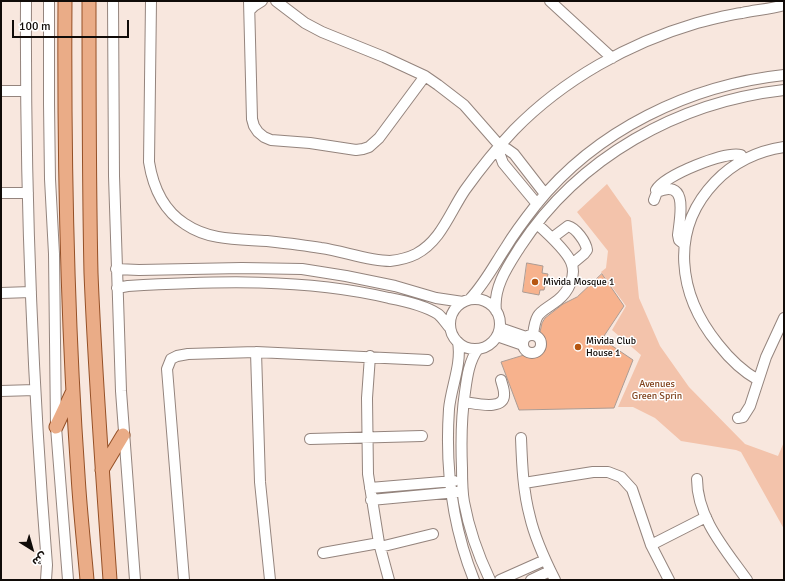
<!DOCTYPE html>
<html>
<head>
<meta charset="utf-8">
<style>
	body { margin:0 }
	#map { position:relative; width:785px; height:581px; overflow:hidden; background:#f8e7de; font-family:Signika,"Noto Sans Arabic",sans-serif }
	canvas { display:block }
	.frame { position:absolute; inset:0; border:2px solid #100b08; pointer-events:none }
	.north { position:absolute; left:12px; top:529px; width:40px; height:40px; -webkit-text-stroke:3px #fff; paint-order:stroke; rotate:143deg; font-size:11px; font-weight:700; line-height:16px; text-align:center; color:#100b08 }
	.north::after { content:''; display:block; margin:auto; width:14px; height:18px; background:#100b08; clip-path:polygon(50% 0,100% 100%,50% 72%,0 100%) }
	.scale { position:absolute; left:12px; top:20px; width:117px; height:18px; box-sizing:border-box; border:2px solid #100b08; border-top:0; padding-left:5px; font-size:12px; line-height:14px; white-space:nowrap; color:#100b08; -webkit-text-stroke:3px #fff; paint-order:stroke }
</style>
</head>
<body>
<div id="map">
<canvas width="785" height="581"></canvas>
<div class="frame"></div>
<div class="north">ش</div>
<div class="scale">100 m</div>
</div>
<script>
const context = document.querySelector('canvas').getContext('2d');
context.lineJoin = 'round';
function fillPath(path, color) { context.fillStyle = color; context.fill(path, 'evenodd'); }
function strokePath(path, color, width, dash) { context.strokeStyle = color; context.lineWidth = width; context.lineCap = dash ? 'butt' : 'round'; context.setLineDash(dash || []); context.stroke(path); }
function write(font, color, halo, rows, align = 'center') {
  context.font = font + ' Signika,sans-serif'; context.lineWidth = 3; context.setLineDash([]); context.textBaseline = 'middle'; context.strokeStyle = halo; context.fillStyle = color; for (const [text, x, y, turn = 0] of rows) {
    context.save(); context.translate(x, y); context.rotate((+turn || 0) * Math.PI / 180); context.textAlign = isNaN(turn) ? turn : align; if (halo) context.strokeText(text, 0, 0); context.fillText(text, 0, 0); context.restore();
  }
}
fillPath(new Path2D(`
	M607,184L631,218L639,298L660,346L689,387L745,444L778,456L784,442V529L741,452L736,450L681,441L655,418L633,407H618L641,355L612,330L626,306L601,272L606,268L608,251L577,212Z`), '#f3c3ab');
const building = new Path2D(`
	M527,263L543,266L542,273L548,274L544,290H540L539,295L523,292Z
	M602,274L624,306L602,339L633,360L614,408L519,410L501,362L524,355L540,353L544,341L540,332L542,323L545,318L563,304L577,297Z`);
fillPath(building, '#f7b28d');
strokePath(building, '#ab9b93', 1);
const minor = new Path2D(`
	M26,1C25,189 32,377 47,565L46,580
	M49,1V104L50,179L54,254L56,427L68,580
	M113,1L114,176L121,391L135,580
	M151,1L149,162C153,187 163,210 185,224C210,241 239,239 267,241C285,243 303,245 321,248C343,251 368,261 390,261C399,260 408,258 416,254C441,241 450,212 465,190C480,169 496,149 514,130C564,79 629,43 697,23C712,19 727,15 742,13C756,10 770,9 784,5
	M249,1L252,119L254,126L258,132L264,137L271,140L310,143L356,150L363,149L369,147L379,138L425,76
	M276,1L305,23L322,32L384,57L425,76L438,85L464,105L500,146L507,149L514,154L545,194
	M550,1L612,58
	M250,10L254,6L262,1
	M1,91H26
	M500,146V155L503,163L537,204
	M657,192C689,178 680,217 678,235L679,240L684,244
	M1,193H28
	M654,200L657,192L656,190C665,175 725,151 741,155L743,159
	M552,238L568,226C576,228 586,242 587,250L584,254L572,264
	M116,269L139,270L242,268L302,269L346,276L395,286L436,298L463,302
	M117,288L128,286C215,281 304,278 389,298C405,301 424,305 438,314C443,318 446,324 450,328
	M1,293L31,292
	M470,299C485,283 494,265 506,247C515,232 525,219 536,205C596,130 690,85 784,75
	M450 324a25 25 0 1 1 50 0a25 25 0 1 1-50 0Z
	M496,311C493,287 508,266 520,247C579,157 678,102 784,90
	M500,328L526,337
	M533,335C536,310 540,314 558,300C568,292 577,276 571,262C566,250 547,233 537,224
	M523 344a9 9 0 1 1 18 0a9 9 0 1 1-18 0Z
	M497,336L523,345
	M458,342C462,364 451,387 449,409C445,468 452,525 474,580
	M478,349C469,361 467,377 465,392C461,418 461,443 462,468C462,479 462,491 464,502C469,529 478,555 490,580
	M256,352L260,482L270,580
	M370,356L367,398L368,474L379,543L389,580
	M758,380C742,371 729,358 718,344C678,295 669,230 715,182C734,162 757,151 784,147
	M1,391L35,390
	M464,402C474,403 506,412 504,393C504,389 502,384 501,380
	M738,418L743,417L750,406L766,357L784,318
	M521,438C522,464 523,491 530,517C535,539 545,560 555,580
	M310,439L422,436
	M697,479C697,518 725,549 747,580
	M524,483L593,472H608L621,477L632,489L651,545L669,580
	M370,488L454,481
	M371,500L457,492
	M651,545L706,517
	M380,547L433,534
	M323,553L379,543
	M184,580L167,369L171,359L177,356L188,354L256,352L428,360
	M500,580L545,560
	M531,580L550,571`);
const major = new Path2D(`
	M65,1C64,159 67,317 78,475C80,510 84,545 87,580
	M89,1C89,92 89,182 91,273C95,375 103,478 110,580
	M56,427L72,393
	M102,470L123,435`);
strokePath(minor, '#94847d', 12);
strokePath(major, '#955027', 15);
strokePath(minor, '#fff', 10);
strokePath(major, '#eaac87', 13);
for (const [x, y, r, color] of [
	[535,282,4,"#b65611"],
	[578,347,4,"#b65611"]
]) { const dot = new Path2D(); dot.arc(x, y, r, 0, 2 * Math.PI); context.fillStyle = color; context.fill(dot); strokePath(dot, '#fff', 1.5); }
write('10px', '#100b08', '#fff', [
	["Mivida Mosque 1",543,282],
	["Mivida Club",586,341],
	["House 1",586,353]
], 'left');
write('10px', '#81431d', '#fff', [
	["Avenues",657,384],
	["Green Sprin",657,396]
]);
</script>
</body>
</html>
